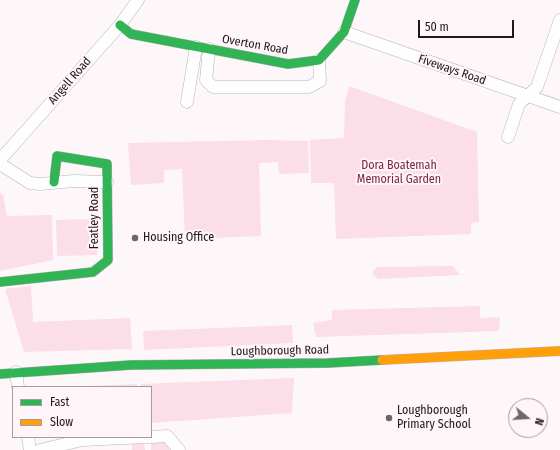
<!DOCTYPE html>
<html>
<head>
<meta charset="utf-8">
<style>
	body { margin:0 }
	#map { position:relative; width:560px; height:450px; overflow:hidden; background:#fdf7f9; font-family:"Fira Sans Condensed",sans-serif }
	canvas { display:block }
	.legend { position:absolute; left:12px; top:386px; width:140px; height:52px; box-sizing:border-box; background:#fff5f8; border:1px solid #a69da0; margin:0; padding:5px 7px; list-style:none; font-size:12px; color:#20181b }
	.legend li { display:flex; align-items:center; gap:8px; height:20px }
	.legend b { width:20px; border:1px solid #a69da0 }
	.north { position:absolute; left:508px; top:398px; width:40px; height:40px; box-sizing:border-box; background:#fff5f8; border:1px solid #a69da0; border-radius:50%; rotate:108deg; font-size:11px; font-weight:700; line-height:16px; text-align:center; color:#20181b }
	.north::after { content:''; display:block; margin:auto; width:14px; height:18px; background:#6d6669; clip-path:polygon(50% 0,100% 100%,50% 72%,0 100%) }
	.scale { position:absolute; left:418px; top:20px; width:96px; height:18px; box-sizing:border-box; border:2px solid #20181b; border-top:0; padding-left:5px; font-size:12px; line-height:14px; white-space:nowrap; color:#20181b; -webkit-text-stroke:3px #fff5f8; paint-order:stroke }
</style>
</head>
<body>
<div id="map">
<canvas width="560" height="450"></canvas>
<ul class="legend">
<li><b style="height:5px;background:#30b455"></b>Fast</li>
<li><b style="height:5px;background:#ff9f0a"></b>Slow</li>
</ul>
<div class="north">N</div>
<div class="scale">50 m</div>
</div>
<script>
const context = document.querySelector('canvas').getContext('2d');
context.lineJoin = 'round';
function fillPath(path, color) { context.fillStyle = color; context.fill(path, 'evenodd'); }
function strokePath(path, color, width, dash) { context.strokeStyle = color; context.lineWidth = width; context.lineCap = dash ? 'butt' : 'round'; context.setLineDash(dash || []); context.stroke(path); }
function write(font, color, halo, rows, align = 'center') {
  context.font = font + ' "Fira Sans Condensed",sans-serif'; context.lineWidth = 4; context.setLineDash([]); context.textBaseline = 'middle'; context.strokeStyle = halo; context.fillStyle = color; for (const [text, x, y, turn = 0] of rows) {
    context.save(); context.translate(x, y); context.rotate((+turn || 0) * Math.PI / 180); context.textAlign = isNaN(turn) ? turn : align; if (halo) context.strokeText(text, 0, 0); context.fillText(text, 0, 0); context.restore();
  }
}
fillPath(new Path2D(`
	M349,86L477,132L479,222L471,223V234L336,239L334,183H311L310,140L344,138L345,102Z
	M267,140L308,141L309,173L279,174L278,162L259,163L261,236L185,239L182,169L164,170V183L131,185L128,143Z
	M0,193L3,195L7,216L52,215L53,260L0,271Z
	M97,219V255L57,256L56,220Z
	M453,266L460,275L378,279L372,273L377,267Z
	M31,286L33,322L130,318L132,349L24,352L5,289Z
	M480,306V318L500,317L499,331L316,337L313,323L332,320V310Z
	M292,325L293,343L144,350L143,331Z
	M294,378L292,413L151,423V387H141V384Z
	M137,384V387H64Z
	M132,443L144,444L145,450H132Z
	M151,443H168L169,450H151Z`), '#fbdee7');
const street = new Path2D(`
	M344,32L560,107
	M209,49L206,80L213,87H309L320,81L319,60
	M187,102L196,47
	M508,137L519,104L537,87L560,20
	M0,160L120,25L138,0
	M0,164L30,183L40,184L74,181L107,182
	M16,372L18,387
	M28,437L30,450
	M151,437L167,436L179,450
	M40,450L82,440L146,437`);
const fast = new Path2D(`
	M120,25L131,34L288,64L319,60L344,32L355,0
	M0,282L93,272L108,260L107,164L57,156L54,182
	M0,374L131,365L328,363L382,360`);
const slow = new Path2D(`
	M382,360L560,351`);
strokePath(street, '#b9b3b5', 13);
strokePath(fast, '#b9b3b5', 10);
strokePath(slow, '#b9b3b5', 10);
strokePath(street, '#fffefe', 12);
strokePath(fast, '#30b455', 9);
strokePath(slow, '#ff9f0a', 9);
for (const [x, y, r, color] of [
	[135,238,4,"#6d6669"],
	[389,418,4,"#6d6669"]
]) { const dot = new Path2D(); dot.arc(x, y, r, 0, 2 * Math.PI); context.fillStyle = color; context.fill(dot); strokePath(dot, '#fff5f8', 1.5); }
write('12px', '#20181b', '#fff5f8', [
	["Overton Road",255,45,10],
	["Fiveways Road",452,70,19],
	["Angell Road",70,81,-49],
	["Featley Road",95,218,-90],
	["Loughborough Road",280,351,-1]
]);
write('12px', '#77284a', '#fff5f8', [
	["Dora Boatemah",399,166],
	["Memorial Garden",399,180]
]);
write('12px', '#20181b', '#fff5f8', [
	["Housing Office",143,238],
	["Loughborough",397,411],
	["Primary School",397,425]
], 'left');
</script>
</body>
</html>
